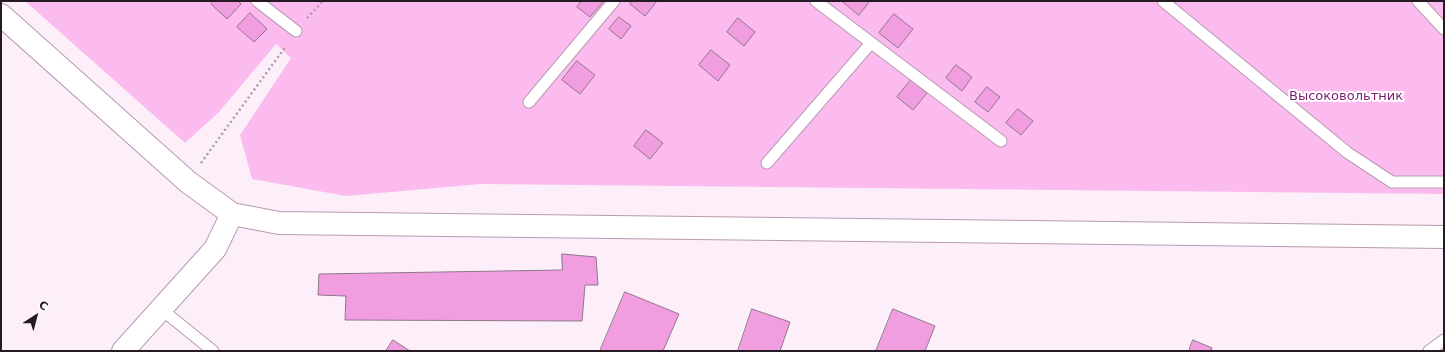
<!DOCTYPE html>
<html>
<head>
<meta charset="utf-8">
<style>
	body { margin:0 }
	#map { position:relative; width:1445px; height:352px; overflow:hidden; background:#fceff9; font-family:"DejaVu Sans",sans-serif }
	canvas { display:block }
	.frame { position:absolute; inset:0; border:2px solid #251a23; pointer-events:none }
	.north { position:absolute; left:16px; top:296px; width:40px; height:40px; -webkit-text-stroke:3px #fff; paint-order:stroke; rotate:36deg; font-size:11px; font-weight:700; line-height:16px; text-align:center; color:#251a23 }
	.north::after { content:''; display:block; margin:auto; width:14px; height:18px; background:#251a23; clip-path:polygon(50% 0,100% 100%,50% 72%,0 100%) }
</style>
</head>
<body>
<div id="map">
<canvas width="1445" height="352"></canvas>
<div class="frame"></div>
<div class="north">С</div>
</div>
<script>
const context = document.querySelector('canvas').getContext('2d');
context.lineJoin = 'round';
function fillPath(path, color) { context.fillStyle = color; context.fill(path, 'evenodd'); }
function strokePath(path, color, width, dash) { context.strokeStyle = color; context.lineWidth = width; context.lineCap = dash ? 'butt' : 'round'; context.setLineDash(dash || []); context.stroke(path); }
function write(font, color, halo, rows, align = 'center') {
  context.font = font + ' "DejaVu Sans",sans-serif'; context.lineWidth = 4; context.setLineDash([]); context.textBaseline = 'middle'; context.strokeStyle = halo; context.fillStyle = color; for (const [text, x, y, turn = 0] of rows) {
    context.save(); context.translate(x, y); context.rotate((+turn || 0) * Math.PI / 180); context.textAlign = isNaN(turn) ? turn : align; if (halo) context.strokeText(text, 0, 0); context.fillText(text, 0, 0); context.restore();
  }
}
fillPath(new Path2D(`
	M25,1H1444V194L481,184L346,196L252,179L240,135L291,58L276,44L219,112L185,143Z`), '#fbbbee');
const building = new Path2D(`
	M214,1H238L241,4L227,19L211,4Z
	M582,1H602L603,2L590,17L577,7Z
	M632,1H657L645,16L630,4Z
	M842,1H870L859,15Z
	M250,13L267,29L254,42L237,27Z
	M894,14L913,29L898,48L879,33Z
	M619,17L631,26L621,39L609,29Z
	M738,18L755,32L744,46L727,32Z
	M711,50L730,65L718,81L699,65Z
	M577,61L595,75L580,94L562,80Z
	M956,65L972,77L962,91L946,78Z
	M911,80L927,93L913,110L897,97Z
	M987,87L1000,97L988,112L975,102Z
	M1018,109L1033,121L1021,135L1006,123Z
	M646,130L663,143L650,159L634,146Z
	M562,254L596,257L598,285H585L582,321L345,320L346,296L318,295L319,274L562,270Z
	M625,292L679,314L663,351H600Z
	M752,309L790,322L780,351H738Z
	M893,309L935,326L925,351H876Z
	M393,340L410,351H386Z
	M1193,340L1212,348L1211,351H1189Z`);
fillPath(building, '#f09ee0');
strokePath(building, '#91768b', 1);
const service = new Path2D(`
	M257,1L296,31
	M816,1L1001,141
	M1163,1L1348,153L1392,182H1444
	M1418,1L1444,29
	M529,102L614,1
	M767,163L871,43
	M161,309L213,351
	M1429,351L1444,340`);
const minor = new Path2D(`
	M1,15L188,182L232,214L279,223L1444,237
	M123,351L215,249L232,214`);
strokePath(service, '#b89bb1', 13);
strokePath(minor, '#b89bb1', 24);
strokePath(new Path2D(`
	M307,18L323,1
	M201,163L286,46`), '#aa9ea7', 2.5, [2, 3]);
strokePath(service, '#fff', 11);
strokePath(minor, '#fff', 22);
write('13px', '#7b1e70', '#fff', [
	["Высоковольтник",1346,97]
]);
</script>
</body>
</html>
